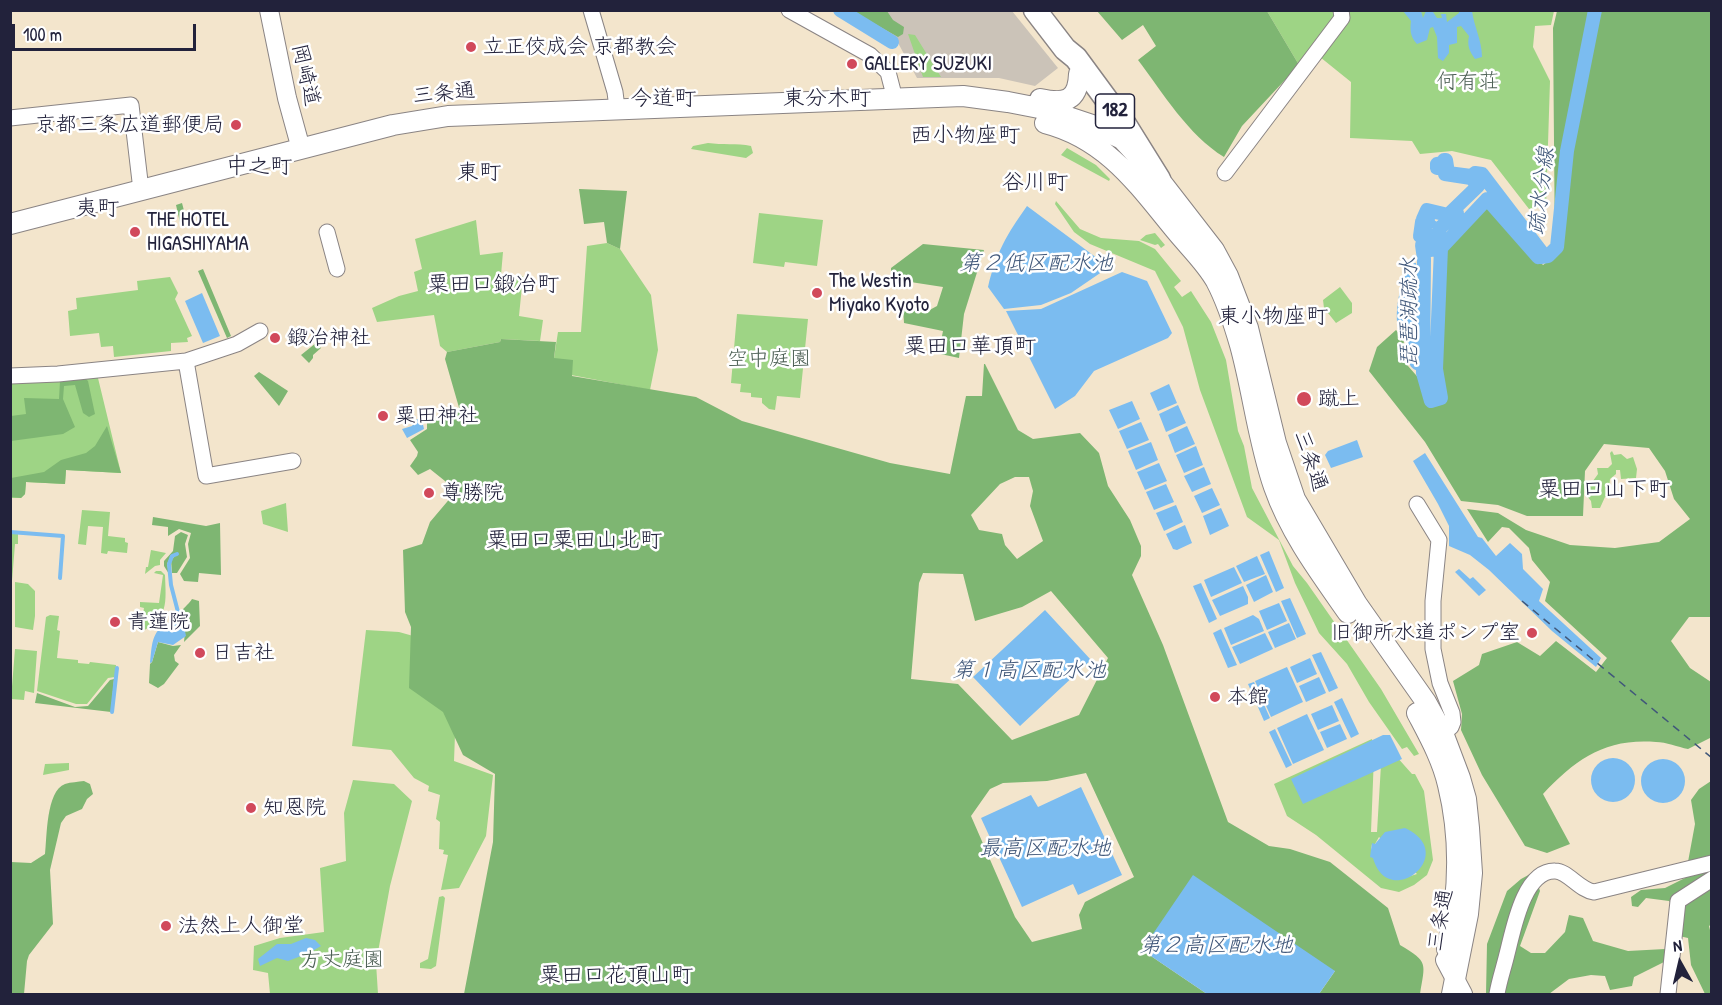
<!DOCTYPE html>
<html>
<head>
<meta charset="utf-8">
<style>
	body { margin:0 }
	#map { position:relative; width:1722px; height:1005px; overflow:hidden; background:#f3e5cc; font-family:"Patrick Hand",sans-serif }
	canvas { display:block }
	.frame { position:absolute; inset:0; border:12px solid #22223b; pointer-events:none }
	.north { position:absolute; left:1650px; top:933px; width:60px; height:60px; -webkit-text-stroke:4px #fff; paint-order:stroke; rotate:352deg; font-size:16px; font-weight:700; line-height:24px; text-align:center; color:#22223b }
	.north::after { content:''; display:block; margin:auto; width:21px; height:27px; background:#22223b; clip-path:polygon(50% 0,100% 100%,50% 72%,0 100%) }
	.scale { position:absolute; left:12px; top:24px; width:184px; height:27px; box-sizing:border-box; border:3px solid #22223b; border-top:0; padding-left:8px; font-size:18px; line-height:21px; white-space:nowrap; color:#22223b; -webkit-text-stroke:4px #fff; paint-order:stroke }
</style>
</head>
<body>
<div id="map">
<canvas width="1722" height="1005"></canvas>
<div class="frame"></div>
<div class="north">N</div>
<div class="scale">100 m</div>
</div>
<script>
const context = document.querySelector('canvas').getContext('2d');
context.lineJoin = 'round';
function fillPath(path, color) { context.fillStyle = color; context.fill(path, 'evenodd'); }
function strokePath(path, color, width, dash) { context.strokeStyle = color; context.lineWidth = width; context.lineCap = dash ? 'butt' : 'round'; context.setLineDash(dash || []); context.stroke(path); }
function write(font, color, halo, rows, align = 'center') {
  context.font = font + ' "Patrick Hand","Klee One",sans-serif'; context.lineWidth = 5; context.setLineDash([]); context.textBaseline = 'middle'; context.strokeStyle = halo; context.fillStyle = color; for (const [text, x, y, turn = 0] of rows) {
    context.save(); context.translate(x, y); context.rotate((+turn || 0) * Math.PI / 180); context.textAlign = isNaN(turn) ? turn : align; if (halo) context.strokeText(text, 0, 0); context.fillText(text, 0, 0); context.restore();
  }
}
fillPath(new Path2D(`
	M847,11H1012L1058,68L1035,86L999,78H917L897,41Z`), '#cbc3b8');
fillPath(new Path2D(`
	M1267,11H1337V16L1299,65Z
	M1346,11H1554L1551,25L1535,26L1533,47L1550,81L1546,207L1529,209L1491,160L1452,151L1420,154L1412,141L1350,138L1351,82L1320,57Z
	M908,34L915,35L941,77H923Z
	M708,143C722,145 737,143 751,146L753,153L746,158L691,149L693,146Z
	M1067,148L1096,165L1110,179L1109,181L1061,155Z
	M1056,201L1080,229L1101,238L1139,241L1155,249L1181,281L1174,287L1182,297L1191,291L1211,322L1226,360L1238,431L1244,446L1252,488L1293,566L1307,583L1381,689L1419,754L1414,756L1407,747L1402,749L1369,702L1347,664L1319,633L1295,583L1279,540L1247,517L1200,390L1183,327L1155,271L1090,244L1074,232L1055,204Z
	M759,213L823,220L817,266L785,262L784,267L753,263Z
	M476,220L480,255L503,252L501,275L523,276L519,316L543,320L540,341L501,339L500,342L447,352L440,346L434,315L377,322L372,308L399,296L418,291L414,272L422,269L415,239Z
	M1155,233L1165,245L1161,248L1158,244L1155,245L1140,240L1146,235Z
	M607,243L620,249L651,295L658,350L650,390L571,375L554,358L558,332H581L587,246Z
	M170,277L178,293L175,299L192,336L187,338L188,342L171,343V351L114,357L113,346L101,347L99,333L70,336L68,311L77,309L76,298L138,290L137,281Z
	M1340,287L1352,303V313L1336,323L1324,308L1323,300Z
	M737,314L808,319L800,398L777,396L775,410L769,409L762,403V398L751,397V393L740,392L741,384L731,383Z
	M97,374L121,473L66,470L65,484L26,482L25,494L21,498H11L10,380Z
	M1612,451L1614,455L1621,454L1627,459L1633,457L1637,469L1636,478L1621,479L1620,470H1616V474L1610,479L1608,497H1605L1600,508H1592L1591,501L1587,496L1590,488L1588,482L1593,481L1598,474L1597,468H1608L1612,464L1610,453Z
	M286,503L288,532L263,524L261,511Z
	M82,510L110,512L108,536L125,538V542L128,543L127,553L108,551L107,554L101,553L103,527L88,526L86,545L78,544Z
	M11,534H18V544H15L12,581V627H10Z
	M151,550L166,553L160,560V565L155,566L145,574L146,567H148Z
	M156,571H161L165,575C166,603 169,617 141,632L140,628L144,608L140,607V602L159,603L163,575L154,573Z
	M15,582L28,584L35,591V616L33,630L15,627Z
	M50,615L59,616L57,630L60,631L57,658L78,660V663L89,664L90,662L116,665L115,677L108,678L87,704H76L37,691L46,617Z
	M366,630L399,632L431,641L458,655L454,761L493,775L486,836L459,888L441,890L448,855L443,854L444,850L439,849L440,822L436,819L440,795L428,791L429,786L414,778L391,750L352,746Z
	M15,649L37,651L34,693L25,691L24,700L11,699Z
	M1372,739L1374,756L1371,832H1377L1382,748L1396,756L1412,774H1415L1424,791L1433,860L1427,875L1414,885L1399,892L1381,888L1316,835L1287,816L1274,784ZM1379,837L1417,874L1401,879C1388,870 1367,862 1372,844H1375Z
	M69,763V770L43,775L45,764Z
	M353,780L394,784L412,801L390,886L376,963L378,994H270L268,973L253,970L254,946L280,938L324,932L320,868L346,861L344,813Z
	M443,896L445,898L436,966L431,969L420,968V963L428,959L439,897Z`), '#9ed485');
fillPath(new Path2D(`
	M852,11H887L893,20L904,27L903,34L898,37Z
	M1097,11H1267L1299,65L1242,126L1224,157C1188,135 1163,93 1138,60L1156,46L1143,25L1122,40Z
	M1557,11H1711V617H1689L1671,641L1690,668L1711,682L1712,737L1688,749C1678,747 1666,742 1656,742C1605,738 1576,759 1543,794L1570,844L1547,853L1525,846L1482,775L1461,730L1462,714L1453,681L1479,665L1482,654L1517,642L1540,656L1556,641L1596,672L1607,658L1545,601L1550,582L1532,560L1529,548L1509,528L1502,527L1488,542L1467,509L1498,513L1526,530L1570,545L1615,548L1659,542L1690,519L1674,499L1665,471L1649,448L1604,444L1585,471L1583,516H1527L1498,505L1461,501L1425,442L1369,371L1377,347L1396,330L1403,338L1408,366L1423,383L1430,402L1443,399L1436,368L1439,276L1443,249L1487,203L1543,265L1555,256L1553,28Z
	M579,189L627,191L620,249L607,243L604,222L584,224Z
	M182,203L188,226L181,227L176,205Z
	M923,244L984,250L964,314L959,358L936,353L935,347L941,341L943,331L904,323L903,308L924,313L937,306L943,287L904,281L891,284V268Z
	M203,269L231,336L227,338L198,271Z
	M501,339L556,342L554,358L573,360L572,376L696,397L742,421L890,463L950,474L966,396H982L984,364H985L1018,430L1033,439L1080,433L1099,453L1108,486L1130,520L1141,546V556L1132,575L1163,645L1228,822L1269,846L1290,849L1330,862L1388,908L1400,945C1429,962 1425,963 1420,994H1319L1335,971L1142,950L1207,994H464L493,842L495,774L463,755L443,712L409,688L411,627L405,612L403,550L422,544L430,522L452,496L445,481L430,469L418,475L410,466L417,456L418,452L410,440L427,429V421L460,411L445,359L447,352L500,342ZM1015,477H1029L1033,491L1030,506L1043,541L1017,559L1005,545L1002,534L979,530L971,515L1000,484ZM923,573L963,574L975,621L1022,607L1051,591L1108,658L1079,715L1012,740L958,684L911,679L919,583ZM1086,773L1134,877L1085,902L1079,915L1082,929L1032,942L1015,917L971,816L990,789L1003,783L1047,781Z
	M316,343L321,348L313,355V358L309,363L301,355Z
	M259,372L288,391L279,406L254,376Z
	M85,378L88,381L95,414L89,417L83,413L75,385L64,386L63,399L75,427L63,434L11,441V416L26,414L24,398L59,399L60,381Z
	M107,426L121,473L66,470L65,484L26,482L25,494L21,498L11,497V478L44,472L61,460L86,453L95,446Z
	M153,517L206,526L220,523L221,575L199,573L198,582L184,581L180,574L190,558L188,544L191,533L179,529L168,536V527L152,525Z
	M181,532L188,535L185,544L187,557L177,573H172L171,560L178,553L171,556L167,564L169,574L164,566V561L173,551L175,536Z
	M192,599L199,601L200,626L184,642L185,631L178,625C176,612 186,608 192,599Z
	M158,642L173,646L181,645L174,655L175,661L179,664L164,684L158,688L149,683L150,664L152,662Z
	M114,679L111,712L35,703L37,693L75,707L88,706L110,680Z
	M84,781L90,784L93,794L87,799L82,809L66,816L61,823L50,870L53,924L29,955L27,961L24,994H11V862L31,863L45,854C47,837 46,791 65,784C71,782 78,782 84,781Z
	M1711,781L1712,924L1709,926L1712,938L1711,994H1705L1691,965L1688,938L1679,936L1677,967L1664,962L1634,977L1632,986L1610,990L1605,976L1591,975L1569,979L1549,994H1486L1487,944L1507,891L1521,879L1534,872L1540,891L1520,946L1531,953H1545L1565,932L1569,915L1583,918L1593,941L1628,951L1665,949L1669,931L1683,920L1669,901L1646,898L1638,907L1632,906L1631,897L1641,890L1665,888L1685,878L1695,824L1691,800L1699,789Z`), '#7eb672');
fillPath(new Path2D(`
	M1403,11H1421L1423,18L1426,11L1433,12L1437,18H1442L1441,14H1446L1447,22L1459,13V11H1472C1474,27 1482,40 1482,57L1475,59C1469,51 1467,45 1469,36L1461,26L1457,27V43L1449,45V53L1443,61L1438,58L1437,37L1433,27L1430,28L1427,40L1417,44C1410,37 1410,29 1411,21Z
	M1027,206L1109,267L1071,293L1041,305L1004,309L988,287C996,253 1007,234 1027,206Z
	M1414,263H1416L1419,371C1403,368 1410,349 1406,338C1404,334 1399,331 1398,327C1394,312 1401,272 1414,263Z
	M1122,272L1147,281L1172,333L1168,338L1094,371L1075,396L1055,409L1006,311L1041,309Z
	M202,293L220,336L203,343L185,301Z
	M1169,384L1177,403L1158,411L1150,393Z
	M1132,401L1140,419L1118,429L1109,410Z
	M1178,405L1186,423L1166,432L1159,414Z
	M417,419L422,420L424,429L407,438L402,429L412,426Z
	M1141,422L1149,440L1127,449L1119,431Z
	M1187,426L1195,444L1175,453L1168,435Z
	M1357,440L1363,457L1331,468L1325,455L1328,451Z
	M1151,442L1158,460L1136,470L1128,451Z
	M1196,446L1203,465L1184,473L1176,455Z
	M1425,453L1478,537L1482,538L1496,556L1510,543L1522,554L1523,569L1543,589L1539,601L1601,658L1596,667L1552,631L1489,570L1470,555L1449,546V526L1438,504L1413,461Z
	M1159,463L1167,481L1145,490L1137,472Z
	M1204,467L1211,484L1192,492L1184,476Z
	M1166,484L1174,502L1154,510L1146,492Z
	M1212,488L1220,505L1202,513L1194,496Z
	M1176,505L1183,522L1164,531L1156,513Z
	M1221,508L1229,526L1210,535L1203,516Z
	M1185,525L1192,543L1177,550L1173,549L1166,534Z
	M1269,551L1284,588L1276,592L1260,555Z
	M1257,556L1265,574L1244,582L1236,566Z
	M1234,567L1242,583L1211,597L1204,580Z
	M1459,569L1470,579L1473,577L1486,590L1479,596L1455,572Z
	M1266,575L1273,592L1254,602L1246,585Z
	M1201,583L1217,619L1209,623L1193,586Z
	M1243,586L1248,597V604L1220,616L1212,600Z
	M1290,598L1306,634L1297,638L1281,601Z
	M1279,603L1287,621L1267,630L1259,611Z
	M1045,610L1091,660L1020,726L973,677Z
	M1253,615L1259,619L1264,631L1231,645L1224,628Z
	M167,623H175L185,631L186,636L173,645L158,642L152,662L150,663C152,646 151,632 167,623Z
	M1289,623L1296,639L1275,648L1268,632Z
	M1221,629L1237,665L1228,668L1213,633Z
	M1265,633L1273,649L1240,664L1232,647Z
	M1321,652L1338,688L1329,692L1312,655Z
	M1310,658L1317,674L1297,683L1290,667Z
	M1287,667L1303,702L1271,717L1255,681Z
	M1319,677L1326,693L1306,702L1299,686Z
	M1254,682L1270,718L1264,721L1248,684Z
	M1342,698L1359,734L1351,738L1334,702Z
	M1332,705L1339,721L1318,730L1311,714Z
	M1307,714L1324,750L1293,764L1277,728Z
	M1340,724L1347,739L1327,748L1320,732Z
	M1275,729L1292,765L1286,768L1269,732Z
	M1383,735H1390L1402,759L1303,804L1291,779Z
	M1591 780a22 22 0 1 1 44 0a22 22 0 1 1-44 0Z
	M1641 781a22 22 0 1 1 44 0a22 22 0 1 1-44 0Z
	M1081,787L1122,875L1078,895L1073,884L1022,907L981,818L1031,795L1038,807Z
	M1405,828C1461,854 1388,912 1373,858L1370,857L1372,843L1375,844L1385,832Z
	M1193,875L1335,971L1319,994H1207L1142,950Z
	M306,938L315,940L321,946L309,953L288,961L277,958L260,966L258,959L277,944H291Z`), '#7bbcf0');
strokePath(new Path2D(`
	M1424,216L1441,227
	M1421,225L1440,227
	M10,532L63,536L60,578
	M175,623L178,612L171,585L169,564L172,556L177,554
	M112,712L117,668`), '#7bbcf0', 4);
strokePath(new Path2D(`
	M840,10L892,42
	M1444,160H1446L1448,173L1471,176L1475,173L1482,174L1543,254L1538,257L1487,199L1441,248L1436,369L1441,398L1431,401L1423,373L1424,259L1422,245L1428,236L1426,232L1420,236L1422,222L1427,223L1428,220L1423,219L1427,210L1448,215L1478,186L1471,178L1445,174L1444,167L1437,168V164L1444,163Z
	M1431,250V246L1441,227L1457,213
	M1538,252L1541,257L1548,256L1557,247L1567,151L1595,10`), '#7bbcf0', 14);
strokePath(new Path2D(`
	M1522,601L1712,758`), '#41587a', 1.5, [8, 6]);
const minor = new Path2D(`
	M591,10L615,92L617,108
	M789,10L870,55L888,72L895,99
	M10,118L131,105L141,190
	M1225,173L1342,18L1341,10
	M327,232L337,269
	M186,361L206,476L293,461
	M10,376L58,374L186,361L237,344L260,331
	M1417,504L1439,540L1433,601V649L1440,683L1452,713L1453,722L1451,727L1443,733
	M1497,994C1499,981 1504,967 1507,954C1513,932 1523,870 1555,871C1568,871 1579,890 1594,892L1712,863
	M1668,994L1678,901L1712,879`);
const tertiary = new Path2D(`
	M269,10L287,98L301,149
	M1445,960L1463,994`);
const secondary = new Path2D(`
	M1040,99C1064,104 1078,102 1079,74
	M1045,123C1107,139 1138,185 1176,231C1189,247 1206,263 1216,281C1226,300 1234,324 1240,345C1253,392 1258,441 1274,487C1290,533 1320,573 1348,613
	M10,224L393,125L448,116L963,96L1008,102L1044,109L1095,126L1122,139L1159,179L1214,250L1228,276L1248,328L1276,443L1295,499L1357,604L1426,702L1443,733L1460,778L1466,799L1469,828L1472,873L1468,914L1452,994
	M1417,713C1429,736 1442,759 1448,785C1461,838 1459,896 1447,949`);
const primary = new Path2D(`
	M1035,10L1065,49L1076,58L1126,126L1159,179`);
strokePath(minor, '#8a8484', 17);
strokePath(tertiary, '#8a8484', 20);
strokePath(secondary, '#8a8484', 22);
strokePath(primary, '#8a8484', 25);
strokePath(minor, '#fff', 15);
strokePath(tertiary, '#fff', 18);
strokePath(secondary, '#fff', 20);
strokePath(primary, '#fff', 22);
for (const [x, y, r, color] of [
	[471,47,6,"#d1495b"],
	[852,64,6,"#d1495b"],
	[236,125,6,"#d1495b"],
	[135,232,6,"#d1495b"],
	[817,293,6,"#d1495b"],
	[275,338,6,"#d1495b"],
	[1304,399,8,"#d1495b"],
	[383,416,6,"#d1495b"],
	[429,493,6,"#d1495b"],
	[115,622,6,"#d1495b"],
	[1532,633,6,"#d1495b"],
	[200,653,6,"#d1495b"],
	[1215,697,6,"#d1495b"],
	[251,808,6,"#d1495b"],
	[166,926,6,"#d1495b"]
]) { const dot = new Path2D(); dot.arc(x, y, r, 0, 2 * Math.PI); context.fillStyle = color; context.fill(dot); strokePath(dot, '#fff', 2); }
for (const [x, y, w] of [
	[1115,111,39]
]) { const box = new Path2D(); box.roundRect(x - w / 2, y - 17, w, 34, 4.5); context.fillStyle = '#fff'; context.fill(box); strokePath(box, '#22223b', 1.5); }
write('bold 20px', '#22223b', null, [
	["182",1115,111]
]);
write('21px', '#22223b', '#fff', [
	["立正佼成会 京都教会",483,47],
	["GALLERY SUZUKI",864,64],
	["京都三条広道郵便局",224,125,"right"],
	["THE HOTEL",147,220],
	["HIGASHIYAMA",147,244],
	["The Westin",829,281],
	["Miyako Kyoto",829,305],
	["鍛冶神社",287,338],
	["蹴上",1318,399],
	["粟田神社",395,416],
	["尊勝院",441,493],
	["青蓮院",127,622],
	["旧御所水道ポンプ室",1520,633,"right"],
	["日吉社",212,653],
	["本館",1227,697],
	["知恩院",263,808],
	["法然上人御堂",178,926]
], 'left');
write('21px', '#22223b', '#fff', [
	["岡崎道",305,75,77],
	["三条通",444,94,-6],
	["三条通",1310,461,71],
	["三条通",1441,920,-80]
]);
write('21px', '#4d6055', '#fff', [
	["何有荘",1468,82],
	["空中庭園",769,359],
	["方丈庭園",342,960]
]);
write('22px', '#22223b', '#fff', [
	["今道町",663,99],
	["東分木町",827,99],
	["西小物座町",965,136],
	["中之町",259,167],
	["東町",479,173],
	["谷川町",1035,183],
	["夷町",97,209],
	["粟田口鍛冶町",493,285],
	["東小物座町",1273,317],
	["粟田口華頂町",970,347],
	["粟田口山下町",1604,490],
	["粟田口粟田山北町",574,541],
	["粟田口花頂山町",616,976]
]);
write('italic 22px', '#41587a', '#fff', [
	["疏水分線",1542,191,-83],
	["第２低区配水池",1036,264],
	["琵琶湖疏水",1410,312,-90],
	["第１高区配水池",1029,671],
	["最高区配水地",1045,849],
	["第２高区配水地",1216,946]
]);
</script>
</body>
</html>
